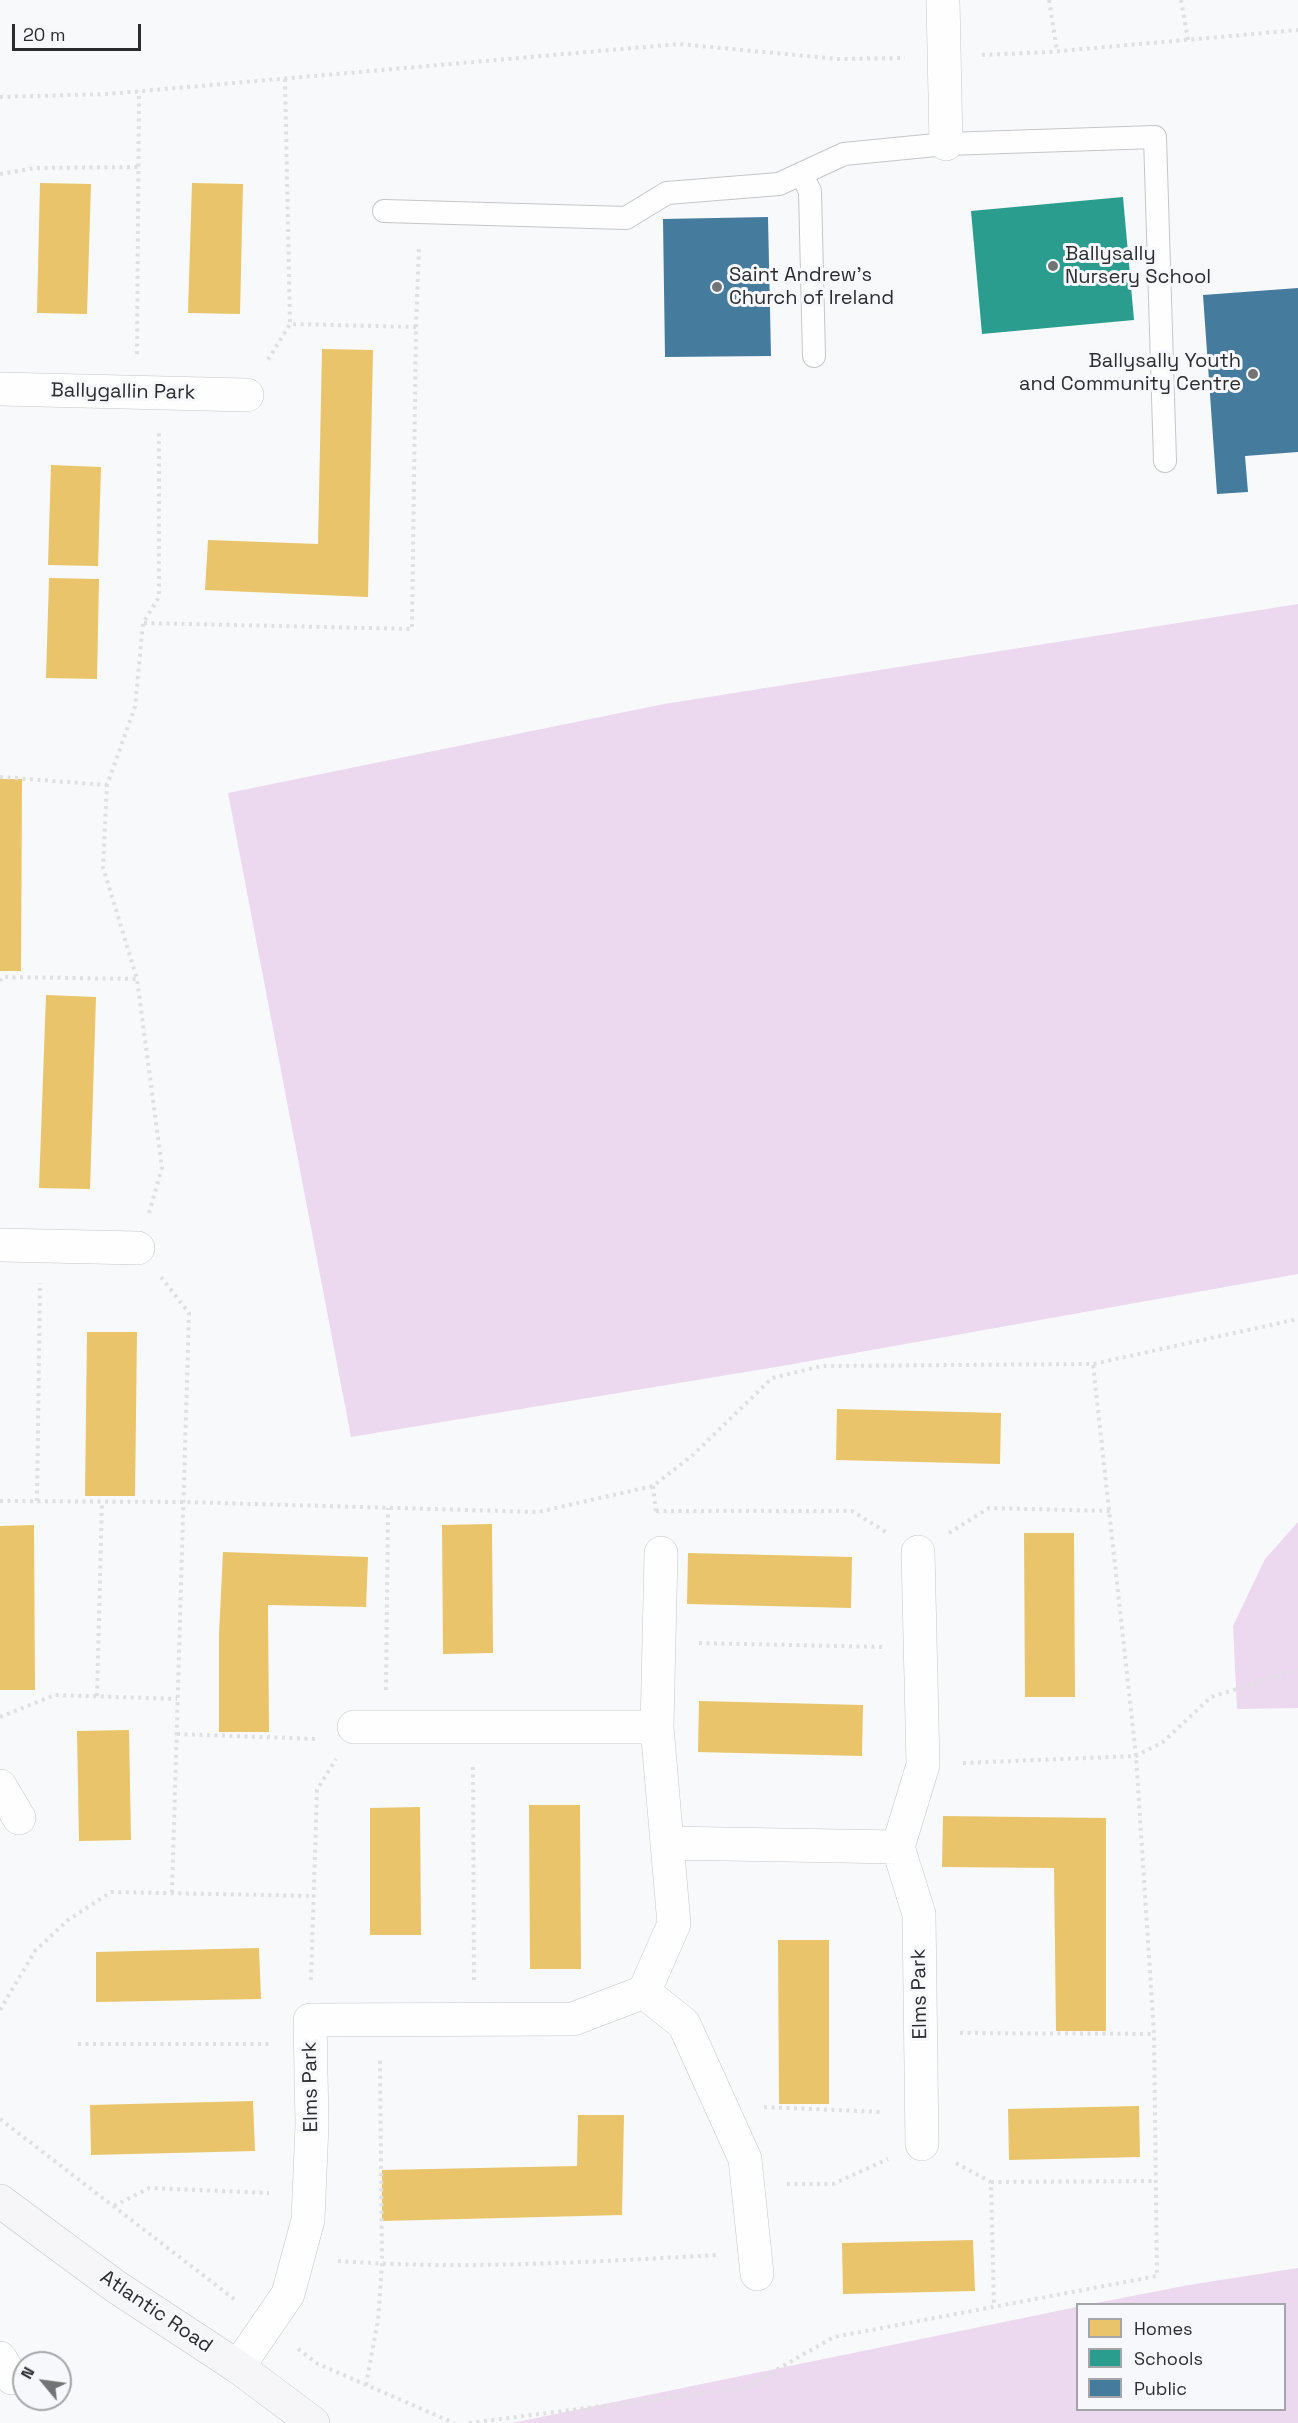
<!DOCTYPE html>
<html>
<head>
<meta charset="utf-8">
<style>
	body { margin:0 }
	#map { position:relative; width:1298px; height:2423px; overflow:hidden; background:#f8f9fb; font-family:"Space Grotesk",sans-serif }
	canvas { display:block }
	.legend { position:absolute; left:1076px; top:2303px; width:210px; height:108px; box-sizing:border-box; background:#f7f8fc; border:2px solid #a5a6a9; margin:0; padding:8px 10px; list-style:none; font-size:18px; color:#2b2c2d }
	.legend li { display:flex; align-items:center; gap:12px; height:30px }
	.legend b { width:30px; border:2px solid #a5a6a9 }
	.north { position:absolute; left:12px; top:2351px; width:60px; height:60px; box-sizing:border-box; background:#f7f8fc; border:2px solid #a5a6a9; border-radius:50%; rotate:299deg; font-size:16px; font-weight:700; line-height:24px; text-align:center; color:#2b2c2d }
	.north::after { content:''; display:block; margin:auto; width:21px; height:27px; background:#737475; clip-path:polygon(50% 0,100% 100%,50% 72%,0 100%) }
	.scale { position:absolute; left:12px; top:24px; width:129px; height:27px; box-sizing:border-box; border:3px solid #2b2c2d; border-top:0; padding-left:8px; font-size:18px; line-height:21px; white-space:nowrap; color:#2b2c2d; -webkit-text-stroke:4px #f7f8fc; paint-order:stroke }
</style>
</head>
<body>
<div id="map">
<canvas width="1298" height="2423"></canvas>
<ul class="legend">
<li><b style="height:16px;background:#e9c46a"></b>Homes</li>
<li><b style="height:16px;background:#2a9d8f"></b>Schools</li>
<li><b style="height:16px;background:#457b9d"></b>Public</li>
</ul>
<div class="north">N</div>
<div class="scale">20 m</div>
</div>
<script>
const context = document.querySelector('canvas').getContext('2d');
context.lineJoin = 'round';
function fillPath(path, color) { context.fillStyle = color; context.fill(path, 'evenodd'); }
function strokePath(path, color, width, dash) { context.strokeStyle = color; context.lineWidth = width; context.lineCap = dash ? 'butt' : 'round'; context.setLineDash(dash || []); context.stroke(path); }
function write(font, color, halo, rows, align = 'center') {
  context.font = font + ' "Space Grotesk",sans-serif'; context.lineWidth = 6; context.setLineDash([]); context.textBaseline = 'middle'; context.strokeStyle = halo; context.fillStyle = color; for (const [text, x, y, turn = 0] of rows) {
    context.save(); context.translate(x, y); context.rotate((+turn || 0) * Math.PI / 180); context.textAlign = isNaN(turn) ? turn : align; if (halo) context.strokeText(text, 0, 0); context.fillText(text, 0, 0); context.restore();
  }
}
fillPath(new Path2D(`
	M1298,604V1274L782,1366L351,1437L228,793L664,704Z
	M1298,1522V1708L1237,1709L1233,1626L1265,1559Z
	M1298,2268V2423H512L1077,2307L1078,2410H1284V2304H1091L1189,2285Z`), '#ecd9f0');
fillPath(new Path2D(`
	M40,183L91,184L87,314L37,313Z
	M192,183L243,184L240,314L188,313Z
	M322,349L373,350L368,597L205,590L208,540L318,544Z
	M51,465L101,467L98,566L48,565Z
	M49,578L99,579L97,679L46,678Z
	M0,779H22L21,971H0Z
	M46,995L96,997L90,1189L39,1188Z
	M87,1332H137L135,1496H85Z
	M837,1409L1001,1413L1000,1464L836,1460Z
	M492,1524L493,1653L443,1654L442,1525Z
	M34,1525L35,1690H0V1526Z
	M1024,1533H1074L1075,1697H1025Z
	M223,1552L368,1557L366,1607L268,1605L269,1732H219V1634Z
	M688,1553L852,1557L851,1608L687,1604Z
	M699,1701L863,1705L862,1756L698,1752Z
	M129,1730L131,1840L79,1841L77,1731Z
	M529,1805H580L581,1969H530Z
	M420,1807L421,1935H370V1808Z
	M943,1816L1106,1818V2031H1056L1054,1868L942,1867Z
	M778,1940H829V2104H779Z
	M259,1948L261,1999L96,2002V1952Z
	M253,2101L255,2151L91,2155L90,2105Z
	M1139,2106L1140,2157L1009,2160L1008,2109Z
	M578,2115H624L622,2215L382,2221V2170L577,2166Z
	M973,2240L975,2291L843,2294L842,2243Z`), '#e9c46a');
fillPath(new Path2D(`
	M1123,197L1134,320L982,334L971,211Z`), '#2a9d8f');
fillPath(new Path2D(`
	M768,217L771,356L665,357L663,219Z
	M1298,288V452L1245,456L1248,492L1217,494L1203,295Z`), '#457b9d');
const lane = new Path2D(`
	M801,174L810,191L814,356
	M384,211L626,218L667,193L779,184L844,154L946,144L1155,137L1165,461`);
const street = new Path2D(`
	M943,0L946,144
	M0,389L247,395
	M0,1245L138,1248
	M354,1727H657
	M0,1786L19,1818
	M668,1843L898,1847L919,1914L922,2144
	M898,1847L923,1765L918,1552
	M644,1992L684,2024L745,2159L757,2274
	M0,2358L12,2378
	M238,2367L288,2294L308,2220L312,2124L310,2020L573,2019L644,1992L674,1924L657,1727L661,1553`);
const primary = new Path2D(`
	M0,2201L115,2286L238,2367L313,2423`);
strokePath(lane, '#c6c6c8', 24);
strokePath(street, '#c6c6c8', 34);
strokePath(primary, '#c6c4cd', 34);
strokePath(new Path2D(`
	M1049,0L1057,51
	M1181,0L1188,40
	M982,55L1049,52L1298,30
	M285,79L290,324
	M0,97L108,94L679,44L838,59L905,58
	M0,174L35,168L138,167
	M416,327L419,247
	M137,354L139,91
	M144,623L412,629L416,327L290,324L266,363
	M0,777L107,785
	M0,981L2,977L137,979
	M149,1213L162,1168L137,979L103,867L107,785L135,707L143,623L159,597V432
	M161,1277L189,1313L172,1892
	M653,1486L656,1513
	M0,1501L184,1502L538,1512L653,1486L693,1455L772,1378L822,1366L1093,1364L1298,1319
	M37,1501L40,1283
	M656,1511H852L886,1532
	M949,1533L989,1508L1110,1511
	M699,1643L883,1647
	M386,1690L388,1508
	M97,1696L102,1501
	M0,1717L55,1695L177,1699
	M177,1734L317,1739
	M963,1763L1136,1756L1163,1742L1211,1697L1298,1670
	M473,1767L474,1981
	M311,1980L317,1790L336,1759
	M0,2010L35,1951L68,1920L111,1892L314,1896
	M960,2033L1154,2034
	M78,2044H271
	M764,2107L882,2112
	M0,2119L238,2302
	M956,2163L991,2182L994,2307
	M991,2182L1156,2181
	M787,2184H833L888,2159
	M114,2206L149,2188L269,2193
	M338,2261C463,2270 591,2262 717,2255
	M298,2349L318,2364L454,2423
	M366,2385L378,2320L382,2264L380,2060
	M469,2423L744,2388L834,2337L1157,2276L1154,2034L1136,1756L1093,1364`), '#e0e0e2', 4, [3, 4.5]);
strokePath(lane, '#fefefe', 22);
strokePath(street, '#fefefe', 33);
strokePath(primary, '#f6f6f9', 33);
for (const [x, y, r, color] of [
	[1053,266,6,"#737475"],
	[717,287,6,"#737475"],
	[1253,374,6,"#737475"]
]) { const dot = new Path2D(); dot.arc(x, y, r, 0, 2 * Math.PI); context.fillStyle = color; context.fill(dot); strokePath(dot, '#f7f8fc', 2); }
write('20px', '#2b2c2d', '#f7f8fc', [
	["Ballysally",1065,255],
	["Nursery School",1065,278],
	["Saint Andrew's",729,276],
	["Church of Ireland",729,299],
	["Ballysally Youth",1241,362,"right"],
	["and Community Centre",1241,385,"right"]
], 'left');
write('20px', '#2b2c2d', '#f7f8fc', [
	["Ballygallin Park",123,392,1],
	["Elms Park",920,1994,-91],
	["Elms Park",311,2087,-91],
	["Atlantic Road",156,2312,34]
]);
</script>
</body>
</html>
